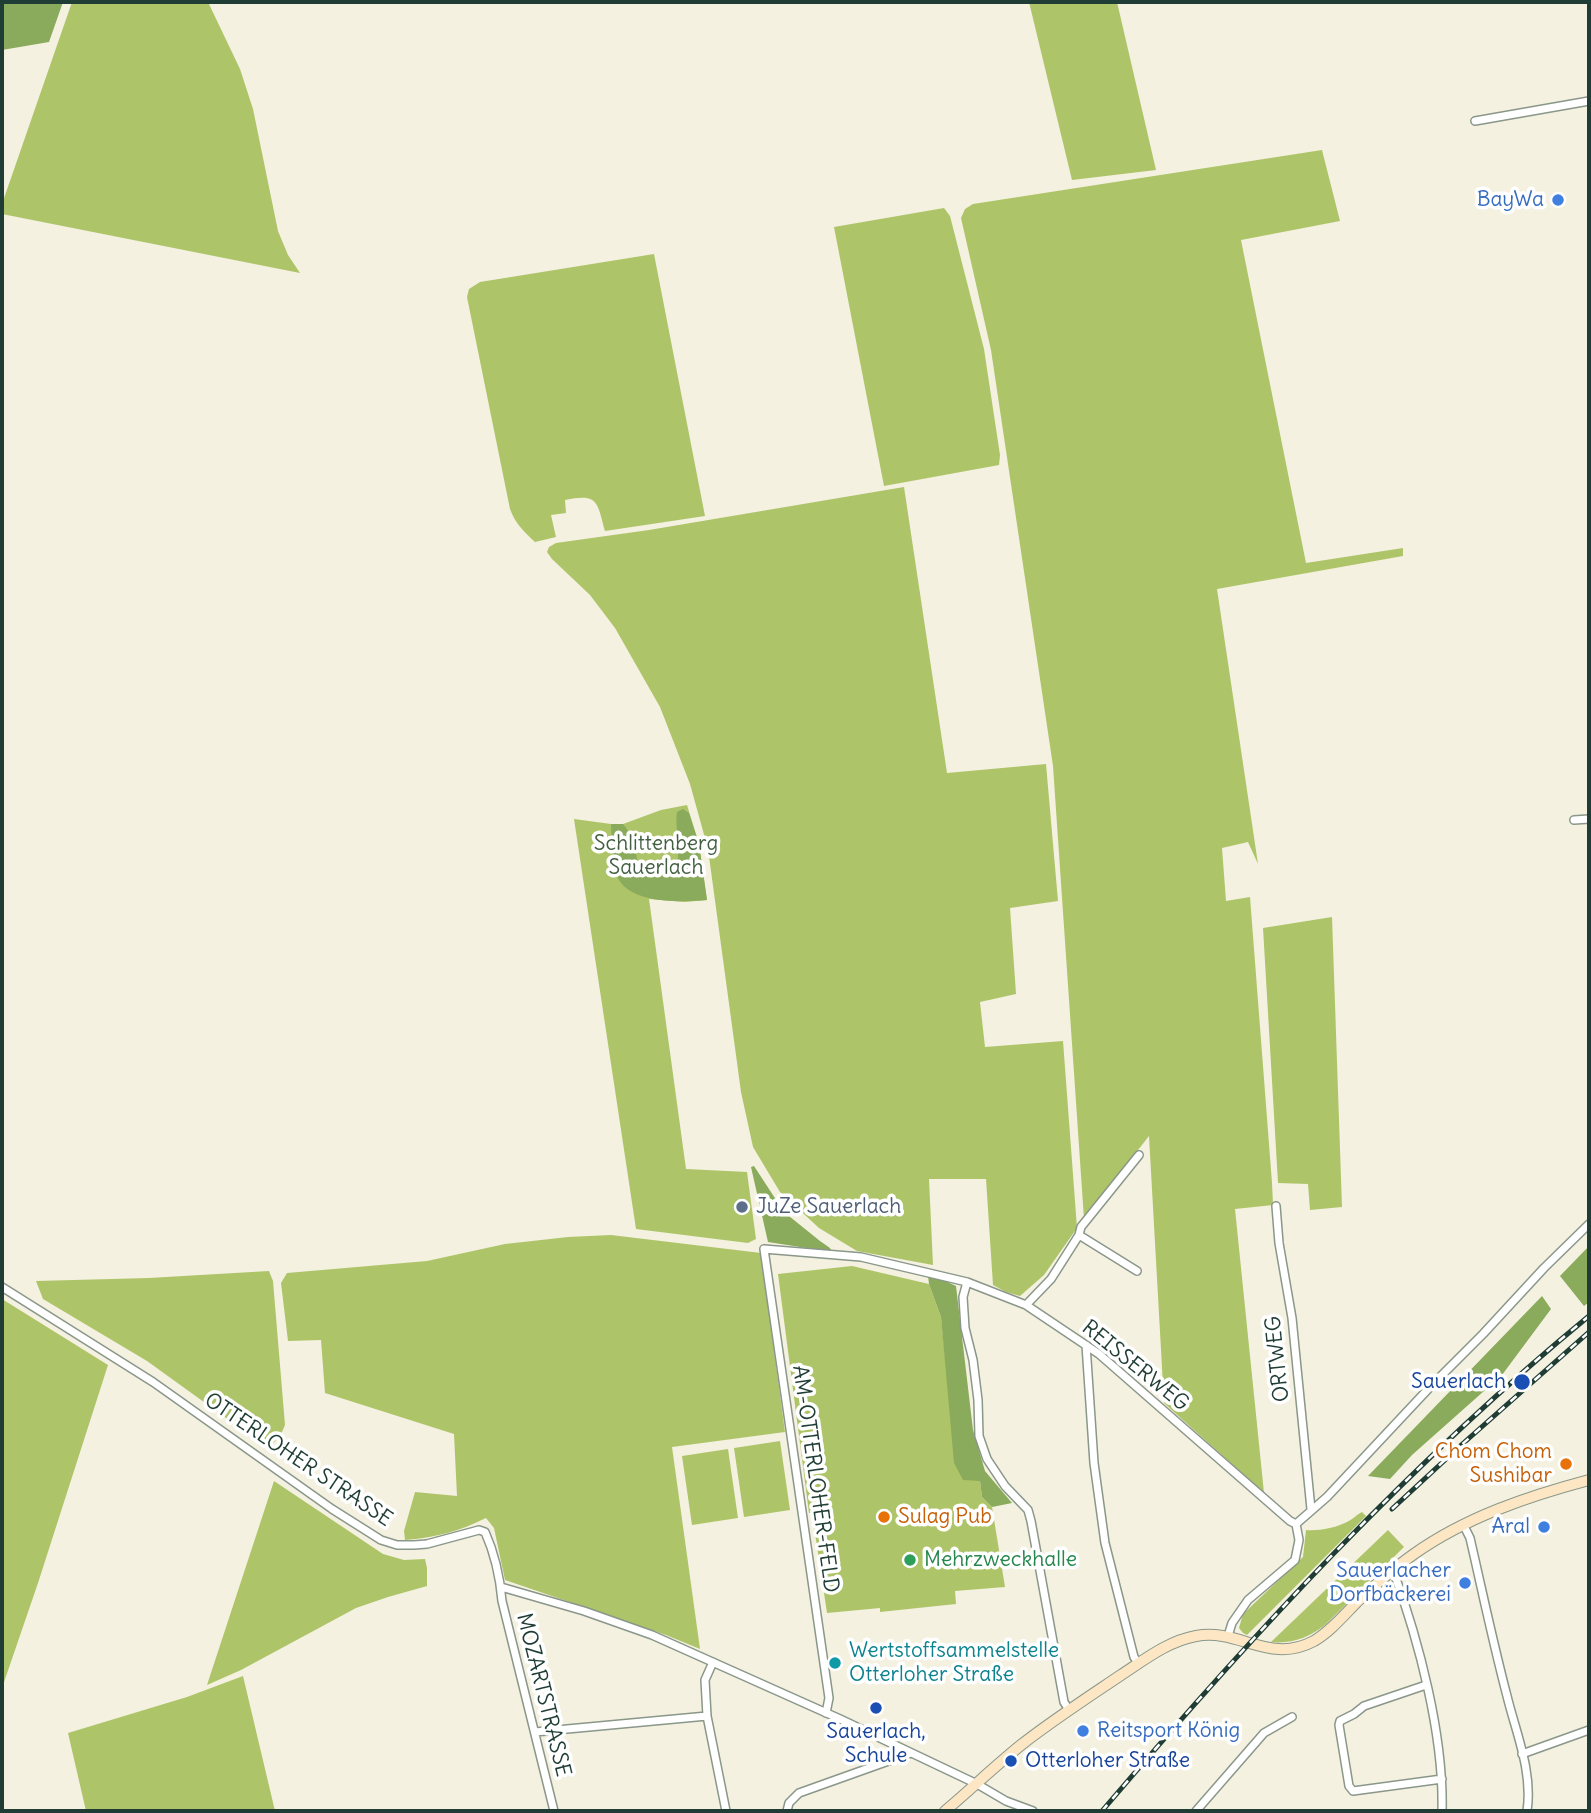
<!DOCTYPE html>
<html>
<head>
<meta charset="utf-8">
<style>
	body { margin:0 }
	#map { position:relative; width:1591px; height:1813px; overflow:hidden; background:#f4f1e0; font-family:Delius,sans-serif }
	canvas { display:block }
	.frame { position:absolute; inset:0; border:4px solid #1f3d34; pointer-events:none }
</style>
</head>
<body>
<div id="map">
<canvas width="1591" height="1813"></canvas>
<div class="frame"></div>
</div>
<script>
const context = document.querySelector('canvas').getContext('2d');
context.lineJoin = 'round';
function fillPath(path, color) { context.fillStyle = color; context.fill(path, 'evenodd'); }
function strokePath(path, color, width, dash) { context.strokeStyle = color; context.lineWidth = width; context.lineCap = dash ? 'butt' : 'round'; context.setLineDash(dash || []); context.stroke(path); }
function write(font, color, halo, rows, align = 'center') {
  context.font = font + ' Delius,sans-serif'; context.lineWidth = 7; context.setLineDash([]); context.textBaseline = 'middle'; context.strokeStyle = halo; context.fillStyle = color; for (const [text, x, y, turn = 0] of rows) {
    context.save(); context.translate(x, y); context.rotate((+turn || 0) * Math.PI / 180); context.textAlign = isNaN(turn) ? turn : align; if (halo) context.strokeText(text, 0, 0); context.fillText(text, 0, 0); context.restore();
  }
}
fillPath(new Path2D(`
	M72,2H208L240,69L253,109L278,231L288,255L300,273L2,214V204Z
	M1029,2H1117L1156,170L1072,180Z
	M1322,150L1340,221L1241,240L1306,563L1403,548V556L1217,589L1258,864L1248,842L1222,848L1226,901L1250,897L1272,1183L1273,1205L1235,1209L1264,1493L1164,1403L1149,1136L1084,1219L1053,766L991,350L961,218L965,209L973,204Z
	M944,208L950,216L984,349L1000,455L999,465L884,486L834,227Z
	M654,254L705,516L605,531C597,501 598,493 565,500L566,513L551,515L556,537L535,542C524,532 515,523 510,509L467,297L469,289L480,282Z
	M904,487L947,773L1046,764L1058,901L1010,908L1016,994L980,1002L985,1047L1063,1041L1077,1228L1044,1275L1020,1296L1006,1292L993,1285L986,1179H929L933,1265L857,1251L819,1228L780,1192L753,1147L741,1092L708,849L690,784L660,707L615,628L590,595L552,559L547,552L549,547L556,543L649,530Z
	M687,805L699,844L707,900L685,902L649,899L686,1169L747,1172L756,1239L748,1243L636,1229L574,819L611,824H623L661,810Z
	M1332,917L1342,1207L1310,1210L1308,1184L1278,1183L1263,928Z
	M611,1235L761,1253L785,1432L672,1447L700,1649L666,1635L505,1580L494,1528L486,1518C460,1531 434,1538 405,1540L404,1531L415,1492L457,1496L454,1434L325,1393L321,1340L288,1341L281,1283L287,1273L427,1261L505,1244L568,1237Z
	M852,1266L929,1284L941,1317L947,1375L980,1481L982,1497L992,1507L1005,1587L955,1591L956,1604L880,1612V1608L827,1613L812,1513H809L778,1274Z
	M269,1271L273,1281L285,1425L282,1432L269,1449L147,1361L43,1299L36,1281L149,1278Z
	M2,1299L108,1365L38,1583L2,1688Z
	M780,1441L790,1510L744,1517L734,1448Z
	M728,1449L738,1518L692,1525L682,1456Z
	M274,1481L383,1554L404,1560L425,1559L427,1568V1586L388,1597L356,1608L241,1670L207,1685Z
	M1362,1512L1366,1516L1247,1635L1243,1633L1239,1628L1243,1614L1303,1557L1306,1530C1319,1531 1335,1528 1347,1522C1352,1520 1356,1515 1362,1512Z
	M1388,1530L1404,1547L1325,1625C1308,1638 1292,1644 1271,1642Z
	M243,1676L275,1811H86L68,1733L187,1697Z`), '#aec468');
fillPath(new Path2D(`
	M2,2H63L49,42L2,50Z
	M683,809L689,813L699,844L707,900C684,902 639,904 622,884C611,872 612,840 611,824H623C638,842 634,853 641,874H646C651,861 662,866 673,871C684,856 674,830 677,812Z
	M754,1166L784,1212L820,1241L830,1248L832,1252L768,1242L751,1167Z
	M1589,1246V1302L1584,1306L1560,1276Z
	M928,1276L941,1279L956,1286L973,1430L985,1471L1012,1503L992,1507L982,1497L980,1481L963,1480L954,1463L941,1317L929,1284Z
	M1542,1296L1551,1309L1502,1375L1412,1455L1390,1479L1368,1476Z`), '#8aaa5c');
const street = new Path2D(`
	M1475,121L1589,101
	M1574,820L1589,819
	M1276,1206L1279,1243L1292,1318L1311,1509
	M1079,1235L1137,1271
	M967,1282L963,1297L965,1328L973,1360L978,1400L979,1436L987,1459L1005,1486L1028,1510L1031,1521L1064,1702L1069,1710
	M2,1287L153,1382L332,1509L381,1540L397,1545H414L427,1544L479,1530L485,1532C494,1552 500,1578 502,1601L554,1811
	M1026,1305L1051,1279L1079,1235L1081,1227L1139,1155
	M1086,1345L1094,1463L1105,1543L1134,1657L1139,1664
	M1296,1524L1327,1497L1431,1386L1483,1334L1544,1268L1589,1224
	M1464,1526L1470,1538C1482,1590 1493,1643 1507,1696C1516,1733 1533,1772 1527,1811
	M1393,1570C1419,1641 1444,1736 1442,1811
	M501,1587L584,1611L652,1635L840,1719L977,1784L1006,1801L1033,1811
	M1228,1636L1232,1623L1248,1600L1295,1560L1299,1540L1296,1524
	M713,1662L705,1680L707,1716L726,1811
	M1426,1685L1364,1706L1354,1714L1340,1721L1339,1725L1349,1786L1353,1791L1442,1779
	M826,1713L829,1698L764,1249L861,1257L967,1282L1026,1305L1099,1354L1290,1521L1296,1524
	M535,1732L707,1716
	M1522,1754L1589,1730
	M787,1811L789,1803L799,1793L911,1753
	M1196,1811L1264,1733L1292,1717`);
const secondary = new Path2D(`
	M945,1811C970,1790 995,1766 1021,1745C1053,1720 1087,1698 1121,1675C1144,1660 1168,1641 1196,1636C1240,1628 1269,1665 1314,1641C1331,1631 1344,1615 1357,1602C1375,1585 1394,1568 1414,1554C1466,1517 1529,1496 1589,1480`);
strokePath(street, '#8a978a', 10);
strokePath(secondary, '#8a978a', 12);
strokePath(street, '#fff', 7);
strokePath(secondary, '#fce6c4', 10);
const rail = new Path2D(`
	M1392,1509L1459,1447L1589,1332
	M1102,1811C1252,1635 1410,1463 1589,1316`);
strokePath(rail, '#1f3d34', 5);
strokePath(rail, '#fff', 2.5, [8]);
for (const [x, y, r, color] of [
	[1558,200,7,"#3f7fe0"],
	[742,1207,7,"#5c6f8a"],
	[1522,1382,9,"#1a4fb4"],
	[1566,1464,7,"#e8710a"],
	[884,1517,7,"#e8710a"],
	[1544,1527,7,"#3f7fe0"],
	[910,1560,7,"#2e9e5b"],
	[1465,1583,7,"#3f7fe0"],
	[835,1663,7,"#0f9aa8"],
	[876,1708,7,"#1a4fb4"],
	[1083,1731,7,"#3f7fe0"],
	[1011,1761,7,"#1a4fb4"]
]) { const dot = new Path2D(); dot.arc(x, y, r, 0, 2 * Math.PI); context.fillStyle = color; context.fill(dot); strokePath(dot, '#fff', 2.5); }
write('21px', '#366cbe', '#fff', [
	["BayWa",1544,200],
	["Aral",1530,1527],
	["Sauerlacher",1451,1571],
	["Dorfbäckerei",1451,1595],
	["Reitsport König",1097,1731,"left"]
], 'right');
write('21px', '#435f41', '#fff', [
	["Schlittenberg",656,844],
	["Sauerlach",656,868]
]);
write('21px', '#4e5e75', '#fff', [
	["JuZe Sauerlach",756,1207]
], 'left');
write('21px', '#1f3d34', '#fff', [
	["ORTWEG",1278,1359,-96],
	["REISSERWEG",1135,1366,39],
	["OTTERLOHER STRASSE",298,1460,34],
	["AM-OTTERLOHER-FELD",815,1479,82],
	["MOZARTSTRASSE",543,1695,76]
]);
write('21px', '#164399', '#fff', [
	["Sauerlach",1506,1382],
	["Sauerlach,",876,1732,"center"],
	["Schule",876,1756,"center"],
	["Otterloher Straße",1025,1761,"left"]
], 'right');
write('21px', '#c56008', '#fff', [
	["Chom Chom",1552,1452],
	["Sushibar",1552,1476],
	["Sulag Pub",898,1517,"left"]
], 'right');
write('21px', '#27864d', '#fff', [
	["Mehrzweckhalle",924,1560]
], 'left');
write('21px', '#0d838f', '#fff', [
	["Wertstoffsammelstelle",849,1651],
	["Otterloher Straße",849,1675]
], 'left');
</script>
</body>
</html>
